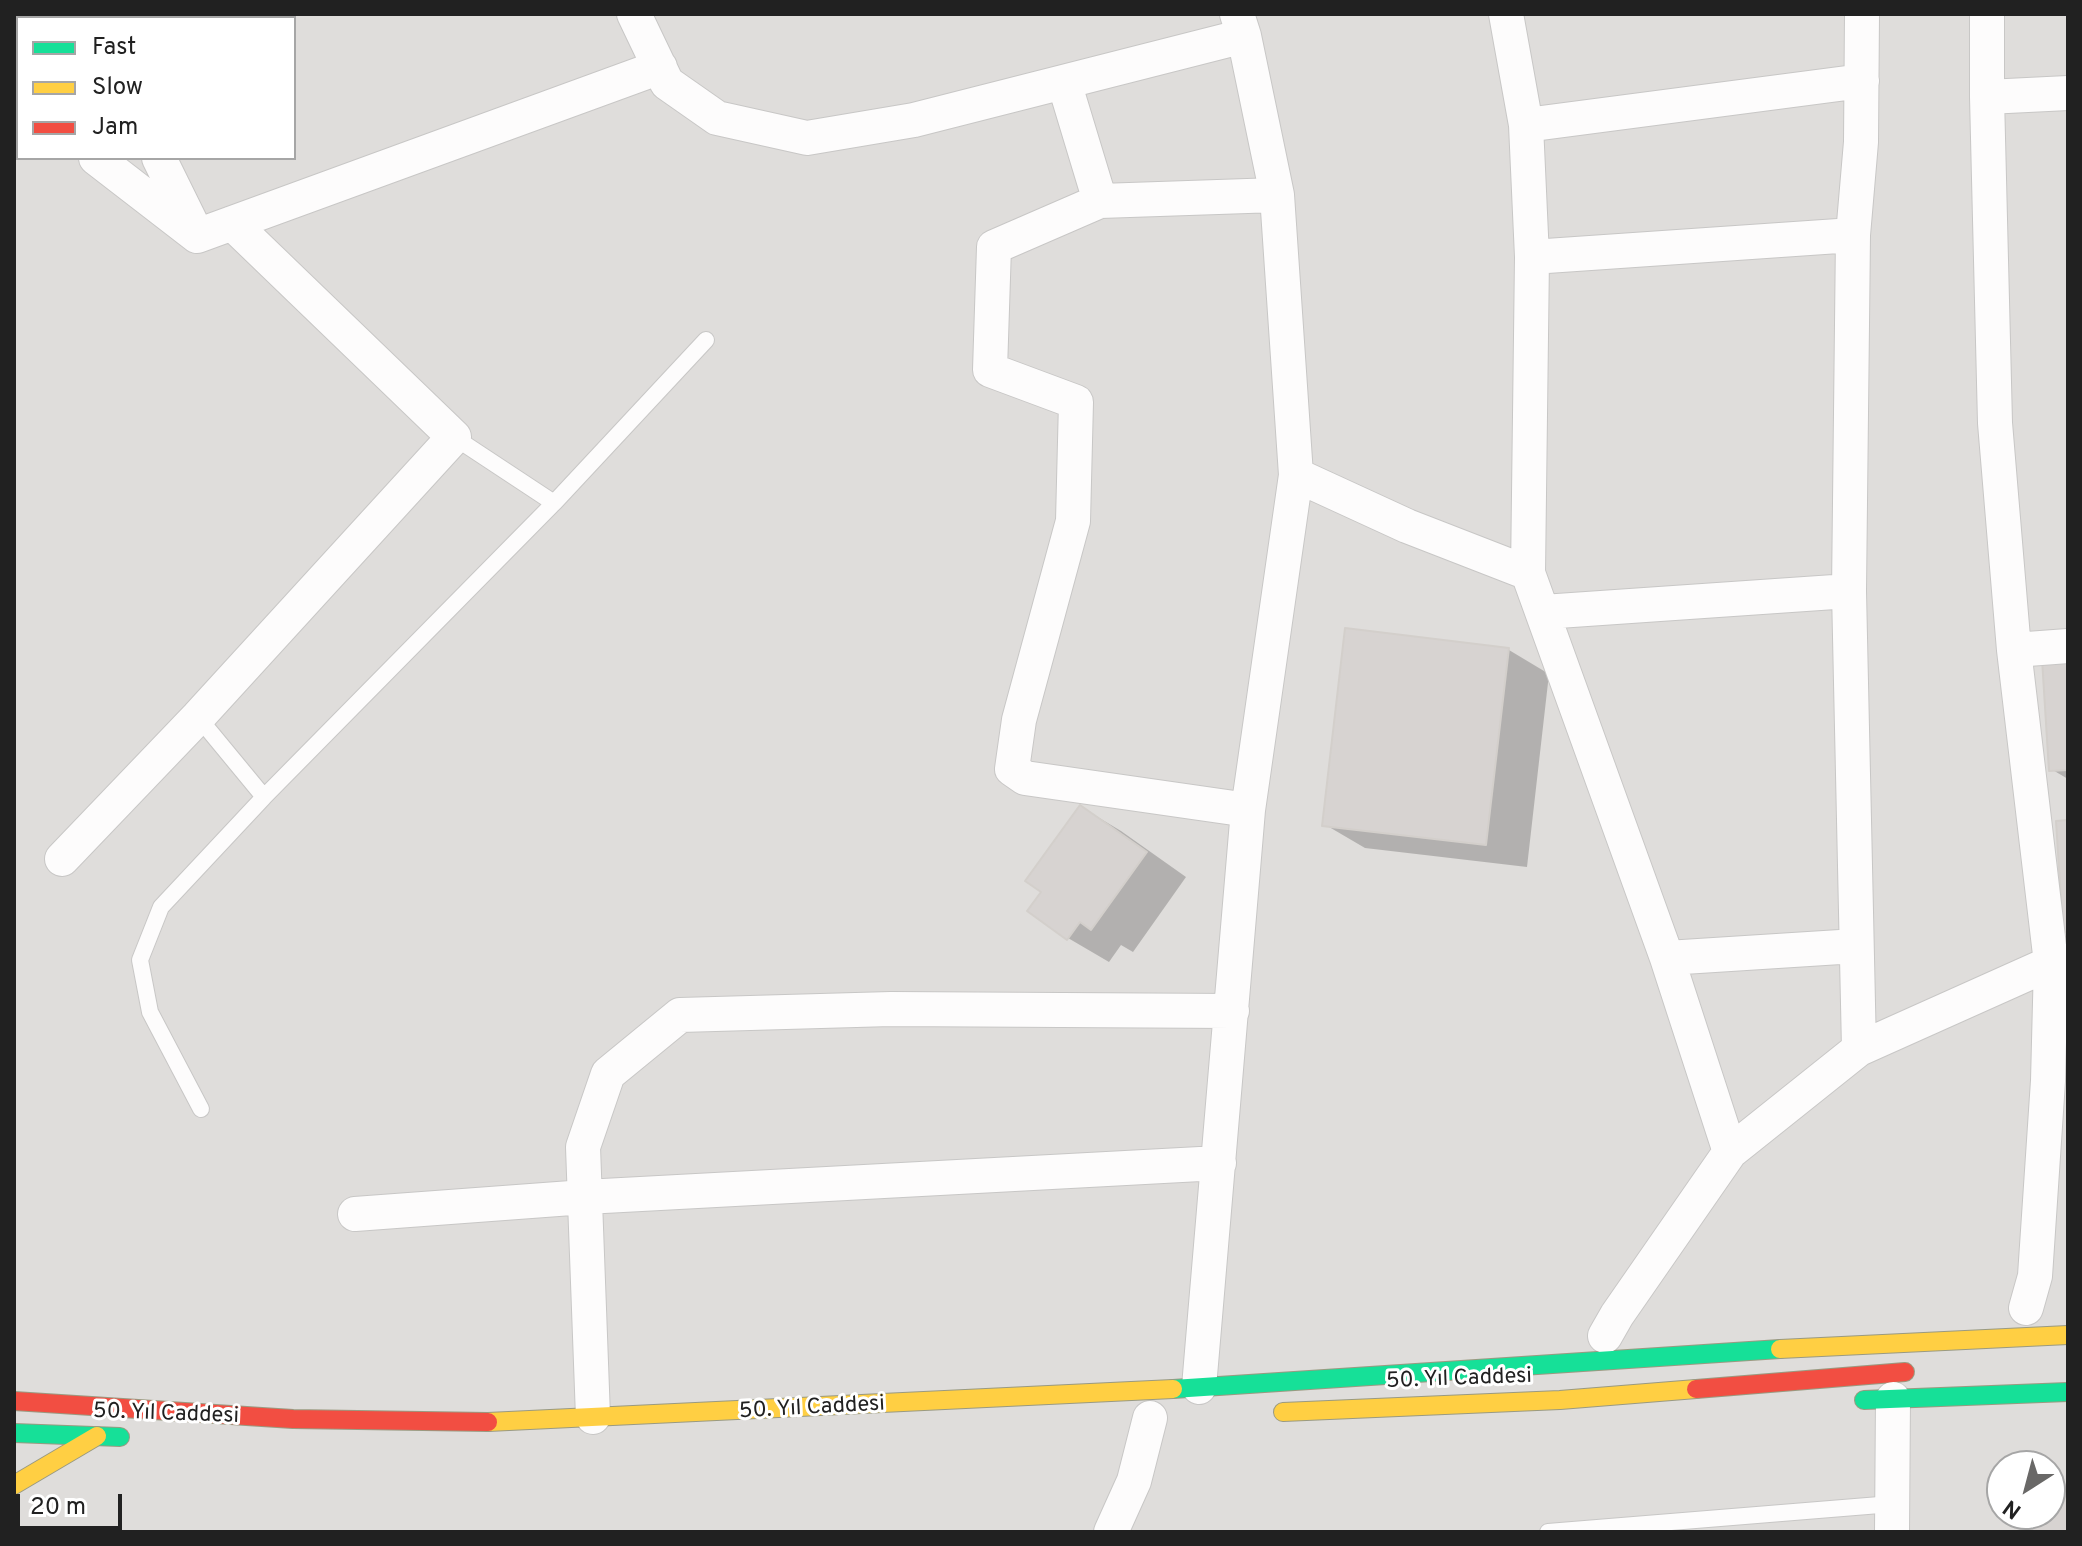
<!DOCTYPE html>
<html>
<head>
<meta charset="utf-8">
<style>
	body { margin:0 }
	#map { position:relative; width:2082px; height:1546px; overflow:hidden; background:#f0edea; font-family:Overpass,sans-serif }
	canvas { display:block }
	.frame { position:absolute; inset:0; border:16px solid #212121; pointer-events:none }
	.legend { position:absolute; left:16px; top:16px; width:280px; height:144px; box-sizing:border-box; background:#fff; border:2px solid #a6a6a6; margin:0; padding:10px 14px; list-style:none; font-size:24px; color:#212121 }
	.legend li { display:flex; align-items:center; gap:16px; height:40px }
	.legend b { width:40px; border:2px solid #a6a6a6 }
	.north { position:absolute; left:1986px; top:1450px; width:80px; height:80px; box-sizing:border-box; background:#fff; border:2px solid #a6a6a6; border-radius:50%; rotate:216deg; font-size:22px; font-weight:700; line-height:32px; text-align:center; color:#212121 }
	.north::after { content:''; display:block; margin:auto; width:28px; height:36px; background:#696867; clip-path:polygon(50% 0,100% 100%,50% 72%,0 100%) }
	.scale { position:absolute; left:16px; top:1494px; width:106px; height:36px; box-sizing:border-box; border:4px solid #212121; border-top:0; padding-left:10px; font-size:24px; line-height:28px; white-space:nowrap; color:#212121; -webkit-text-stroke:6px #fff; paint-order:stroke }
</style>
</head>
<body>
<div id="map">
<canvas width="2082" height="1546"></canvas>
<div class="frame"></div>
<ul class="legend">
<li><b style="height:10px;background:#16e098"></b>Fast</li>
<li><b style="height:10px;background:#ffcf43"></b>Slow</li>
<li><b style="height:10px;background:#f24e42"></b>Jam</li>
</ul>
<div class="north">N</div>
<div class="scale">20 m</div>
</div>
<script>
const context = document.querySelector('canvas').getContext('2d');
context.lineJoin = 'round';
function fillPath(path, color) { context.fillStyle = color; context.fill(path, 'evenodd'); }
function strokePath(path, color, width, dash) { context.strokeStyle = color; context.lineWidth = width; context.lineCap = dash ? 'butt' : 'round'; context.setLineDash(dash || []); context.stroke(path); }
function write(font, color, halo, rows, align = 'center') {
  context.font = font + ' Overpass,sans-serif'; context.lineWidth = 6; context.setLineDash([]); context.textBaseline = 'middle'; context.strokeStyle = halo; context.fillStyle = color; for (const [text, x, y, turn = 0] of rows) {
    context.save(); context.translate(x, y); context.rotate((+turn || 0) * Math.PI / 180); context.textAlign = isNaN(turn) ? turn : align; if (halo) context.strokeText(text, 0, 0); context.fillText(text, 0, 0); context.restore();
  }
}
fillPath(new Path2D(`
	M14,14H2068V1532H14ZM18,18H294V158H18ZM2002,1466H2050V1514H2002Z`), '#dfdddb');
fillPath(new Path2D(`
	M1509,650L1549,674L1527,867L1365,848L1324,824Z
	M2068,660V779L2051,769Z
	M1081,807L1121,831L1186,877L1133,952L1121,945L1109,962L1068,938L1044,891Z`), '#0003');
const building = new Path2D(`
	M1345,628L1509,648L1486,845L1322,826Z
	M2068,658V770L2049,771L2042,659Z
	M1080,805L1147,852L1091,930L1080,922L1067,940L1027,911L1041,892L1025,881Z
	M2068,820V932H2063L2056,821Z
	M2068,1483V1532H2024L2040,1514H2050V1503Z`);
fillPath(building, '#d7d3d1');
strokePath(building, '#d3cfcb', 2);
const lane = new Path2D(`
	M454,437L554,503
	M198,717L264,797
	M201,1109L150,1012L140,960L161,907L264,797L554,503L706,340
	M1548,1532L1892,1504`);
const street = new Path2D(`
	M634,14L667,83L717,118L807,138L914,120L1244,36
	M1506,14L1526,125L1532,257L1528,573L1667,958L1730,1152
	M1987,14V97L1995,423L2014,650L2051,963L2048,1081L2035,1276L2026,1308
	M14,81L18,89
	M1064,82L1100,201L994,247L990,370L1076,402L1073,521L1019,720L1012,769L1025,778L1248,810
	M1987,97L2068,93
	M1526,125L1862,81
	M96,158L197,236
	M159,158L194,229
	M1100,201L1277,195
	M197,236L660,67
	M1532,257L1853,235
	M1296,475L1407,526L1528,573
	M1543,612L1849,591
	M2014,650L2068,646
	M62,859L198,717L454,437L232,223
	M1667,958L1856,946
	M1859,1049L1849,591L1853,235L1861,142L1862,14
	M355,1214L585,1197L1219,1163
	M1605,1336L1617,1315L1730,1152L1859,1049L2051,963L2068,961
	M1199,1387L1248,810L1296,475L1277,195L1244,36L1237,14
	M593,1417L583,1147L608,1074L680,1015L891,1009L1232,1011
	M1111,1532L1134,1481L1150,1418
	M1892,1532L1893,1399`);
const fast = new Path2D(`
	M14,41L18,40
	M1173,1389L1780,1349
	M1864,1400L2068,1392
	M14,1433L120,1437`);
const slow = new Path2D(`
	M1780,1349L2068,1335
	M1283,1412L1560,1400L1696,1389
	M488,1422L1173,1389
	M14,1485L97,1436`);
const jam = new Path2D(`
	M49,18L52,14
	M1696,1389L1905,1372
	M14,1401L293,1419L488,1422`);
strokePath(lane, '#c8c7c6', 18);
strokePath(street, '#c8c7c6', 36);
strokePath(fast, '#9a9a81', 20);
strokePath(slow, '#9a9a81', 20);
strokePath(jam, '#9a9a81', 20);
strokePath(lane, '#fdfcfc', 16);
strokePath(street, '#fdfcfc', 34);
strokePath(fast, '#16e098', 18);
strokePath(slow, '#ffcf43', 18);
strokePath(jam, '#f24e42', 18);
write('22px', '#212121', '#fff', [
	["50. Yıl Caddesi",1459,1380,-2],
	["50. Yıl Caddesi",812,1409,-3],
	["50. Yıl Caddesi",166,1415,2]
]);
</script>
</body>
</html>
